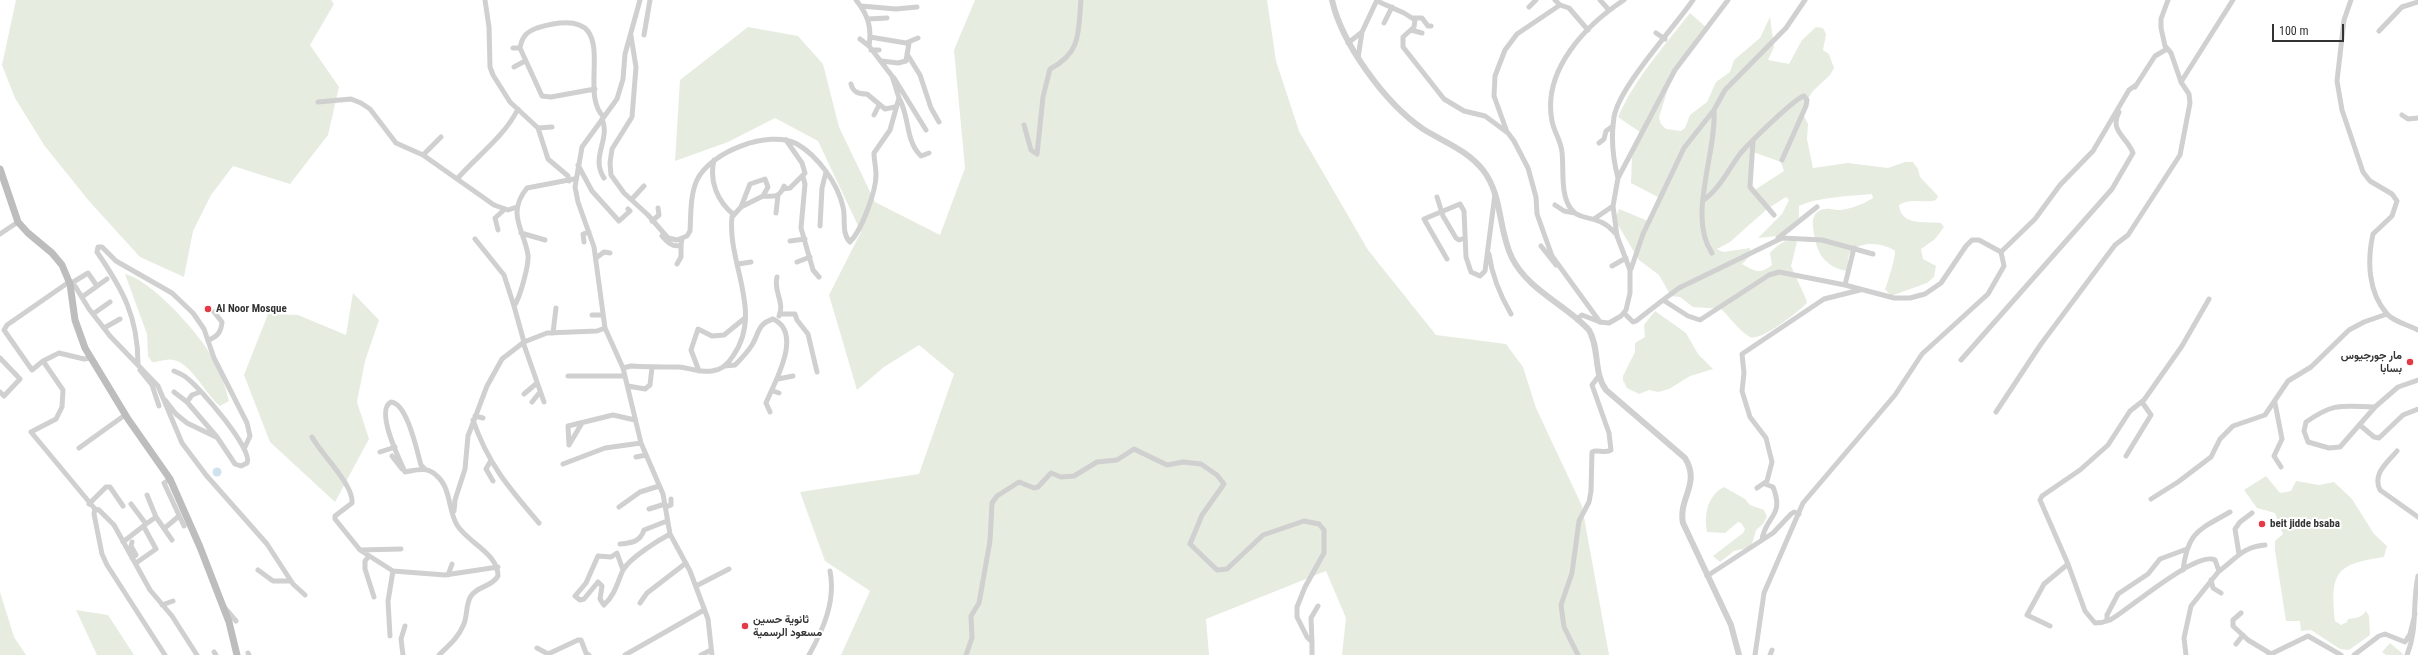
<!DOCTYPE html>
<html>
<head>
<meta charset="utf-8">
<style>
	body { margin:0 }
	#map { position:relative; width:2418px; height:655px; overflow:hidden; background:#fff; font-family:"Roboto Condensed",sans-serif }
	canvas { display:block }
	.scale { position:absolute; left:2272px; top:24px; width:72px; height:18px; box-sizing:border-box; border:2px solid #333; border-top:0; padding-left:5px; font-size:12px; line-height:14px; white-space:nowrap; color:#333; -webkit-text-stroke:3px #fff; paint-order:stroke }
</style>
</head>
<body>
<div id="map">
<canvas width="2418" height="655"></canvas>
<div class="scale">100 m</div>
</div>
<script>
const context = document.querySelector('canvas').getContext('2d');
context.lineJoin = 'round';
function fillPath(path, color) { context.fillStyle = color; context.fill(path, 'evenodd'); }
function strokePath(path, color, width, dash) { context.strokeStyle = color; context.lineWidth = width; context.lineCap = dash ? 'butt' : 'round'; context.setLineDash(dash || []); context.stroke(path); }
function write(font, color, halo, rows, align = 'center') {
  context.font = font + ' "Roboto Condensed",Vazirmatn,sans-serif'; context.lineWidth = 4; context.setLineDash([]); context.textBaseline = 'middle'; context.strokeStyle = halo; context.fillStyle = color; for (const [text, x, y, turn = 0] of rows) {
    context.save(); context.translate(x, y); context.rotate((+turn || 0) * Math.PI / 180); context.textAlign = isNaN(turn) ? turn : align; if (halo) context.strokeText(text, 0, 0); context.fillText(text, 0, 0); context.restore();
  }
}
fillPath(new Path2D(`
	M16,0H331L334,4L310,45L339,87L328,135L290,184L233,166L211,195L193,231L184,277L140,257L89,201L44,145L15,98L2,65Z
	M975,0H1267L1276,61L1299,131L1368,250L1436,335L1506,344L1523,367L1536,408L1582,506L1609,655H1342L1346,618L1326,571L1206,619L1209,655H841L870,591L825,561L800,492L919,474L954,374L919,345L884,367L857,390L829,295L861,232L818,141L775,118L728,142L675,161L680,80L748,27L798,36L823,64L839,127L875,202L940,235L965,168L954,50Z
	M1690,13L1707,28L1671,79L1659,117L1661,124L1666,129L1681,131L1685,128L1690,115L1707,102L1716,82L1730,72L1734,60L1760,38L1770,17L1774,47L1768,60L1789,64L1802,40L1816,27L1823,28L1826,34L1823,50L1829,54L1834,68L1830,75L1813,91L1804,105V116L1808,124L1807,139L1813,168L1848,163L1888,168L1905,162H1913L1918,169L1920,177L1938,196L1936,200C1923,204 1911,197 1899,205C1901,227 1927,221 1941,223L1944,227L1935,239L1921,249L1923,259L1936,266L1934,277L1927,283L1891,296L1885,289C1888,283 1896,255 1895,251C1884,243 1860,240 1850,253C1846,259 1850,266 1846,271C1825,266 1817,254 1814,234C1813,226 1811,219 1816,213C1823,207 1829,209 1837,210C1846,211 1866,203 1873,198L1872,194C1852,196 1817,197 1799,206V218L1777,236L1758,238L1782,214L1789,200L1786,197L1767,209L1730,242L1717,249L1723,252L1750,248V256L1742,264C1755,271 1759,275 1772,265L1770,253C1777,245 1787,237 1797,242L1791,266L1806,299L1807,303C1799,311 1761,342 1750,337C1738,330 1731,318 1721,309L1693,307L1680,297L1671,296L1659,275L1639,260L1615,220L1619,209L1648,221L1658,197L1631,183L1632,157L1640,132L1618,117C1635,79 1664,46 1690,13ZM1753,152L1781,162L1784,171L1753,191L1751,188Z
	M125,274C151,280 197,331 211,355C220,370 225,386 229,401L220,406C206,395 191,363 174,360C169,358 158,362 152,362L148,356L147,334Z
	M353,293L379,320L365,361L357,402L369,439L335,502L270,442L244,375L268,314L298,315L346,335Z
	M1655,311L1686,333L1698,354L1713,369L1690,376L1669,389L1658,392L1649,390L1639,394L1627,388L1623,380V376L1635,352V343L1645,337L1644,325Z
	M2266,476L2280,493L2291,491L2296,481L2319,485L2334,482L2352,499L2374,534L2387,546L2384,557C2336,564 2330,572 2335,621L2341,625L2347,622L2348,619C2355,618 2362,618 2366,611L2369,616L2370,635L2349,650L2340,649L2311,630L2301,631L2300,621H2286L2275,550V541L2283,534L2275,513L2257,508L2244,490Z
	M1724,487L1745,499L1750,505L1764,510L1767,517L1763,524L1756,530L1752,544L1747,548L1734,551L1720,562L1713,556L1743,533L1745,529L1741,523L1738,522L1725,533L1707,532C1704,515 1707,496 1724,487Z
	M0,592L14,637L26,655H0Z
	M76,610L108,615L134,655H97Z
	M2390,643L2403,654L2402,655H2386L2382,652Z`), '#e6ecdf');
fillPath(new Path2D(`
	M212.5 472a4.5 4.5 0 1 1 9 0a4.5 4.5 0 1 1-9 0Z`), '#cfe2ee');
strokePath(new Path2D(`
	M485,0L489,27L490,67L493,75L510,102L538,128L548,159L568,176L569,181
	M640,0L625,54L623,79L617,99L582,147L575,187L578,202L594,247L605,328L623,368L641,443L663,494L670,534L690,571L708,619L712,655
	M1555,0L1560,5
	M1600,0L1609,10
	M2168,0L2161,19V28L2165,46L2171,53L2181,82L2233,0
	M2351,0L2344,20L2337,81L2342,110L2363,172L2370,181L2392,194L2397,201L2392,216L2373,234C2367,261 2368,292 2387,314C2394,322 2409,325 2418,330
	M1377,1L1404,13L1415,20L1414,27L1403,37V47L1444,99L1464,111L1485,116L1508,133L1514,141L1528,168L1536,197L1537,214L1552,256L1600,322
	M861,6L896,9L917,7
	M1529,7L1536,0
	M1413,18H1422L1428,26H1431
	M868,19L887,18
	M1384,23L1392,7
	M1411,30L1422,33
	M2379,31L2402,7L2418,2
	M1656,33L1665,39
	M644,35L650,0
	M631,36L636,67L632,117L612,149L610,163L611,175L624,193L648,215L668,238L677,240L687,236L690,231C691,215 690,195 697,180C710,152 769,129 797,144C818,156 838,184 843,207C846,218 841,233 850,242C862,230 876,191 876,175C876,167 874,160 874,153L890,130L899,98L892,76L869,46C872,27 868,15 856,0
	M870,37L906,43L918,38
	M860,39L869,46
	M1348,43L1362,32
	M513,48H520
	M871,50H879
	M907,54L920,75L931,108L939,122
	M1358,58L1362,32L1377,0
	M882,61L898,63L906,61L909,43
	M514,67L525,61
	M894,78L926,130
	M851,84C853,92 858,94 867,94L885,109L895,107
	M2135,87L2155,56L2167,49
	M595,89L551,97L542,96L520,48C522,37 526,32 537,28C630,0 574,91 604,117
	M899,98C910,117 905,141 921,156L929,153
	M318,102L351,99L361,103L370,109L396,143L423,155L494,205L508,210L517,207
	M874,115L879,105
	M2402,115L2408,119L2418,118
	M602,119C611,139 590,157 604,178
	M1024,125L1031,150L1037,154L1043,97L1050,69C1082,52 1078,32 1081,0
	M538,128L552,127
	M1507,132L1494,96L1495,76L1505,50L1517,34L1560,5L1569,8L1588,30
	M1753,141L1750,187L1774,215
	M1599,143L1604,139L1606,131L1613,126
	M423,155L441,137
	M714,160C709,181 717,201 734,215
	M578,165L592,191L619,221L630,211L628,209
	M803,177L805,184L801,228L813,270L819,277
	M458,178C478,155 504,137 518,109
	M1618,178C1613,159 1611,136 1614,117C1619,87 1673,29 1693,0
	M783,189L790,188L805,173L802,163L786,140
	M763,196C774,197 780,197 784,186
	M1437,197L1443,216L1456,238L1459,240L1465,238
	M632,199L644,186
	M1704,200C1720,188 1728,170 1740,154C1747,145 1795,98 1804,96L1807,100L1806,106L1782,160
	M1555,205L1564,211L1575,213
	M776,213L778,195
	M1594,219L1613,206
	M652,221L659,215L658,208
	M820,226L822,188L826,172
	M498,230L495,218L505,209
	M521,233L545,240
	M0,234L18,222
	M1617,235C1613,231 1609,226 1603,223C1593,217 1578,219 1571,209C1560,195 1564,169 1562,152C1561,141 1554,132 1552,121C1542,70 1586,25 1624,0
	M662,236C667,242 673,248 681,245L682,239
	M1778,238L1817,207
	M475,239L504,275L514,306
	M790,241L805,239
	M584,242L583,234L589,232
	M1541,246L1556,265
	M1712,253C1687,217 1717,152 1714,110
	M1489,254C1492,276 1500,295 1511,314
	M596,258L604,252L610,253
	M1447,259L1424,219L1460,204L1464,211L1466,257L1471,272L1480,276L1485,271L1495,194
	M797,262L810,257
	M677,264L681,257V245
	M738,264L751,262
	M1612,266L1626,258
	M1631,269L1643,234L1684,148L1714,110L1725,90L1786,28L1805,0
	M777,277C773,291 785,302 779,316
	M70,284L88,273L97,286
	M1845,285L1854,248
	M71,288L75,286L89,309L110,336L158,386L182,443L206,475L267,544L293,584L305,595
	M82,297L107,279
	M1663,300L1679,288L1782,238L1822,240L1873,254
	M1624,313L1633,322L1636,321L1663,300L1688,316L1700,320L1769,275L1779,272L1845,285L1894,298H1910L1925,294L1941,283L1966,246L1972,240H1979L2001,252
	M93,314L110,302
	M780,314H795L797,320L808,334L817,372
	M592,315H603
	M1577,319L1582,315L1600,322L1609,323L1621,316L1626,310L1630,293V270L1617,236L1613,206L1618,178L1675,70L1728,0
	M104,328L120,319
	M553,333L556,308
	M209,340C218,336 221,332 222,322L214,312
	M523,342L544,402
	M524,342L514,306C520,298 529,265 528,255C524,229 506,214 527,188L574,179
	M0,358L20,379L4,396L0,392
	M90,358L84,359L59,353L43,361L63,390L62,407L56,419L31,432L95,509
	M1961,360L2112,189L2133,153C2127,137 2109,131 2119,112
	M43,361L32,370L4,330L7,325L69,282
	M138,364C138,317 123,290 97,252L98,247H102L116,261L172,293L193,313L204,329L214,358L247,423L250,436L244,449
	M725,366L735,365C741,359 747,353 752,345C759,334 757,324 773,319C804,333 774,383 766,403L770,412
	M623,368L631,366C647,367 663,367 679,367C690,368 701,373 712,371C722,370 728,364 733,356C764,312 727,263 732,217L741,207L750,184L765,179L768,187L763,196L741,207
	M140,370L152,385L159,406
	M699,371L691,350L698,329L712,336L724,335L745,318
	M568,376H625
	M778,379L793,376
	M628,386L645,389L650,385L652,367
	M773,391L779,393
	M174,392L187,402L217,437L235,464L241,466L247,463C254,450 200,388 188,379C184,375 179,373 174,371
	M524,394L537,383
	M165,400L176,414L187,423L216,437
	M187,402L192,395L200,392
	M532,402L540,392
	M2275,403L2282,439L2274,456L2281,467
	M2375,407C2342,406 2335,402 2306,422L2304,431L2308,442L2329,448L2340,447L2375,407L2398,387L2418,380
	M1996,412L2041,344L2115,245L2128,235L2180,155L2190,103L2189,94L2181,82
	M475,416L483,418
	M473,420C488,464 509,488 539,523
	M582,423L569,445L568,426L613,415L635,420
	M2361,426L2374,437L2379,438L2403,415L2418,409
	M312,437C321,454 354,485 352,503L335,516V519L360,550L393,571L445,575L498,567
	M79,448L125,415
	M2397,451C2387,463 2372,474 2380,490L2418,517
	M380,452L395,447
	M392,456L402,469
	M2126,456L2151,415L2142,402
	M636,457L646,455
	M490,462L486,469L493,481
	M563,464L605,448L641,443
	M425,469L421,465C417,451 407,403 391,402C375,410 399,459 405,472C417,470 427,466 437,476C451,488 448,510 457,525C468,543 498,553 498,576C492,587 477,586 471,596C465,605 468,617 463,626C458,638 448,646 439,655
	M170,479L164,483L184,526
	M1757,488L1767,481L1772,462L1766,438L1750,417L1742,391L1744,373L1742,354L1824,299L1860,290
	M2151,499L2178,482L2211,457L2220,439L2233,426L2265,415L2288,381L2311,367L2349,330L2364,322L2387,314
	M89,504L106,487H110L123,506
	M619,507L640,492L659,486
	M666,507L671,505V499
	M649,509L665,504
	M454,511L455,500L465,469L468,436L487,386L502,359L524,342L547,333L597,331L605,328
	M156,517L172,540
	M146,524L156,517L147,495
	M166,527L179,516
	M1762,540C1765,516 1785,517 1773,487L1765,484
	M123,542L146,524L131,504
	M620,544C632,543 640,542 644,530L667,521
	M360,550L401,549
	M2239,554L2235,529L2240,522L2252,513
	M369,556L365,561V569L374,597
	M132,558L136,555L131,546L132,542
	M136,563L156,549L144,527
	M258,570L273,581H291
	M623,570L617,553L611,557L598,556L586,583L575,596L580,600L584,599L598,582L602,586L600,599L604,605C615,595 617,583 623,570C630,558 657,541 670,534
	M2183,570C2188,531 2199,530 2230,512
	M2218,572C2236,559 2242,547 2265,545
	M448,575L452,564
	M1707,576L1773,533L1791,514L1794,512L1799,514
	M2211,580L2213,588L2221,593
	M696,586L729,569
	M640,603L647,593L686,563
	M162,605L173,601
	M224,607L236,621
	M2241,613L2233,620V626L2248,640L2271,654
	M2107,621V615L2118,594L2148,574L2160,559L2187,549
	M2050,626L2027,615L2044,584L2068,564
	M390,636L388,601L393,571
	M1312,642L1311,618L1318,606
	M2236,644L2243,635
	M537,648L548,654L578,640H581L586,653L589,655
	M214,652L216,655
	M248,653L249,655
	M165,655L107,565L102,554L94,514L95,509L99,510L114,525L150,590L172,616L197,655
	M403,655L401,639L405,626
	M625,655L704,610
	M701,655L711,650
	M809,655C823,630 836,601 830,571
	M966,655L972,638L971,616L979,603L990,541L992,503L997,496L1019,482L1034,488L1038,487L1051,473L1061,477L1074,476L1097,462L1117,460L1134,449L1167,465L1183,462L1201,464L1217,475L1224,484L1202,515L1190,544L1217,570L1227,569L1263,535L1304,521L1319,524L1324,530V553L1305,587L1297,607V617L1307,637L1312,642V655
	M1578,655L1564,627L1561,605L1572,573L1579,521L1589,502L1591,491L1592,452C1598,449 1604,454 1611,450L1609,433L1592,385L1598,377
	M1755,655L1764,593L1803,503L1895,395L1922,354L1988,294L2004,266L2001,252L2035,219L2060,185L2093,151L2129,90L2136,85
	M1770,655L1772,650
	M2186,655L2184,638L2191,606L2219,571L2215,560C2197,550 2128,610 2110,620C2105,622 2100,623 2095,623L2085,611L2068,564L2040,500L2042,496L2080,470L2108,445L2130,411L2144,400L2182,346L2209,299
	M2269,655L2308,636L2341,655
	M2354,655L2379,636L2385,634L2405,642L2410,634L2415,614
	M2407,655C2418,628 2412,604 2418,576`), '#d0d0d0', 5);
strokePath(new Path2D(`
	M1332,0C1342,44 1385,103 1423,129C1444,142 1467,150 1483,170C1503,196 1498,230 1512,258C1529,291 1565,304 1589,330C1600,349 1593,372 1606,390L1685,458C1701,484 1678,498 1683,523L1731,625L1739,655`), '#d0d0d0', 6);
strokePath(new Path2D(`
	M0,169L18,222L28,233L52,253L62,265L70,284L75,320L85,348L128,419L170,479L200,547L229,622L237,655`), '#bdbdbd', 7);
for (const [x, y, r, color] of [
	[208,309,4,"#e63946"],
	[2410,362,4,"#e63946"],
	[2262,524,4,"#e63946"],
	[745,626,4,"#e63946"]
]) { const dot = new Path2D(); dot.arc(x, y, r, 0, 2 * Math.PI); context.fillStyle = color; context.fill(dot); strokePath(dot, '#fff', 1.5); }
write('bold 11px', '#333', '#fff', [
	["Al Noor Mosque",216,309],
	["مار جورجيوس",2402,356,"right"],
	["بسابا",2402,369,"right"],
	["beit jidde bsaba",2270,524],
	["ثانوية حسين",753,620],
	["مسعود الرسمية",753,633]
], 'left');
</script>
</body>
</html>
